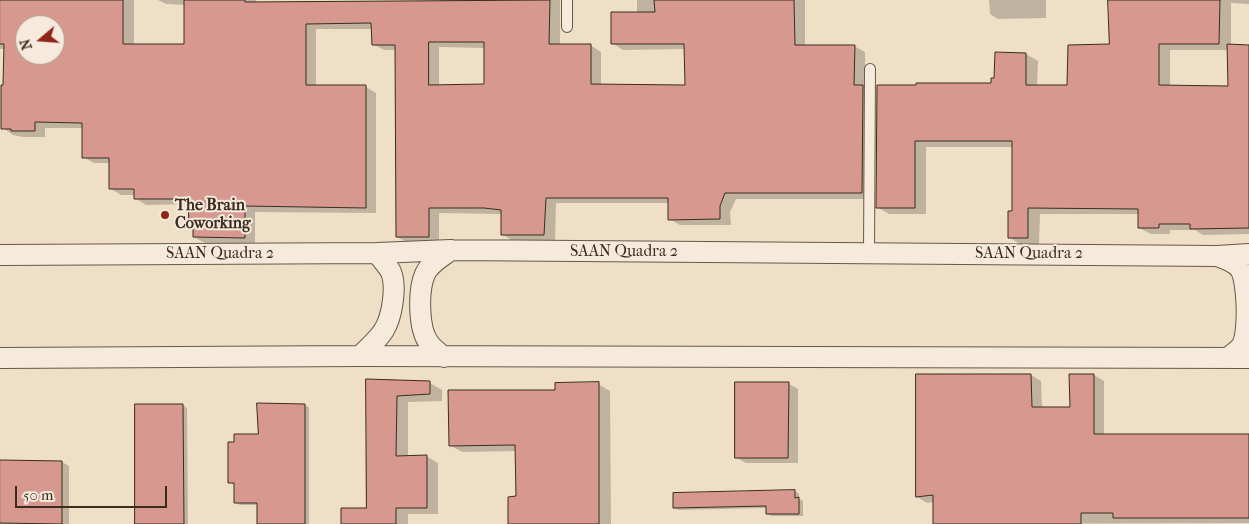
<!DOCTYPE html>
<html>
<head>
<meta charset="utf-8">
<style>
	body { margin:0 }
	#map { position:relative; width:1249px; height:524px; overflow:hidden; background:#efdfc7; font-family:"IM FELL French Canon",serif }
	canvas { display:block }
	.north { position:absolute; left:15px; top:15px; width:50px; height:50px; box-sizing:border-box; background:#f5eadb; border:1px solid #aa9e90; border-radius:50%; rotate:252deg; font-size:14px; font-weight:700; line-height:20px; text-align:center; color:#3a2c1f }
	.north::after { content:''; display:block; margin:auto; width:18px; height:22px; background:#8f2418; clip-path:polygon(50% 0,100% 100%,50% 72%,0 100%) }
	.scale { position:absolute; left:15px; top:486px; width:152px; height:22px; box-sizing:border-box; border:2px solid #3a2c1f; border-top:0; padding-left:6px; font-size:15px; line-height:18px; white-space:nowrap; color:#3a2c1f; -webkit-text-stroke:4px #f5eadb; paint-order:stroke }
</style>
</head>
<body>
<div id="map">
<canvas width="1249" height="524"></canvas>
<div class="north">N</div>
<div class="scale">50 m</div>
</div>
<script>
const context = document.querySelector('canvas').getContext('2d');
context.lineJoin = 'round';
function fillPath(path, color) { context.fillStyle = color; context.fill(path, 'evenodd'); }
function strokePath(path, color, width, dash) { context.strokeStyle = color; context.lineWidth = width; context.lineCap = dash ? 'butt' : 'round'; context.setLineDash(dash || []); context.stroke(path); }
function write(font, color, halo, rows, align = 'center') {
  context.font = font + ' "IM FELL French Canon",serif'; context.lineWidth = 4; context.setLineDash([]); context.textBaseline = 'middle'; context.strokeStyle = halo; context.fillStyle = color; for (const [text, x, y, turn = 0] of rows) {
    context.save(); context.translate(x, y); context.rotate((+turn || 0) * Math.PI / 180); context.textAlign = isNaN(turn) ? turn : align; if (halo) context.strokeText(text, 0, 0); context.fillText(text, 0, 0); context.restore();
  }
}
fillPath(new Path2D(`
	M0,0H134V45H186V5L166,4L158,0H256V4L442,2V0H560V46L590,45L601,52V86H686L685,49L623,50L612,43L637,13V0H805V46H854L865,52V88L873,93V199H736L730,212L731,225H680L669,219V203H556L555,241H513L502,234V214L439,213V242L408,243L397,237V50H384L373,44V29H316V87H366L376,93V213L255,212V243H205L194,237V227L190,225V204L146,205L135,198V195H121L110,188V163H94L83,157V128H45V137H23L13,135L3,128L5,49H0ZM25,25H55V55H25ZM439,47L485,48V85L439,86Z
	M989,0H1046V18L998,19L990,14Z
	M1110,0H1249V4L1231,3V46H1249V234L1203,235L1195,230H1170V234H1151L1139,228V214H1040L1039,244H1020L1009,237L1013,213V147H926V214H889L877,207L878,86L992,84L995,79L996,53L1026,54L1038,61L1037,87H1069L1110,46ZM1170,50H1228L1229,87H1170Z
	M1031,375L1041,381L1042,408H1071L1094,375L1104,381V435H1249V523L934,524V502L927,503L917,497Z
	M367,381L430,383L442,390V401L408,402V457L426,456L438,463V514H408V524H342L367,509Z
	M598,384L610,391L611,524H509L517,497V451L462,452L450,445L556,391Z
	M789,384L798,389V463H746L737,458Z
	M183,405L187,408L188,524H136Z
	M304,405L309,407V524H259V505H240L235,502V485L229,482L259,436Z
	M0,461L62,462L69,466V524H0Z
	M795,491L799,494V499L803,501V516H772L767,514V508L679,510L674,508Z`), '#0003');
const building = new Path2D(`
	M0,0H123V44H184V0H245V2L550,0L549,44H591V84L685,85L684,44H611V12H655L654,0H794L795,45H855L854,85H863L862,193H725L720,206V219L668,220V198H546L544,235H501V210L484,208H429V237H396L395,45H372L371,23L306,24V85H366V208L245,206V238L193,237V226H189L188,199H134V189H109V158H82V123L35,122V131H11V129H1V85H3L4,44H0ZM25,25H55V55H25ZM429,42H484V84L429,85Z
	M1108,0H1220L1219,44H1159V85L1228,86L1227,44L1249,45V228L1190,229V224H1159V228H1138V209L1028,208V238H1008V211H1012V141H915V208H876L877,85H916V83H991V78H994L995,52L1026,53V85H1067L1068,45L1109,44Z
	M916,374H1031L1032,407H1070L1069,374H1094V434H1249V518H1113V513H1081V524H933V495L916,497Z
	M366,379L430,381V394L397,396L396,456L427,455V508H396V524H341V508H366Z
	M599,382V524H508V497L516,496L515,445L449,446L448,390H555V383Z
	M735,382H789L788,458H735Z
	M257,403L305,404V524H257V503H234V483H228V442H234V434H258Z
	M135,404H183L184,524H135Z
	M0,460L62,461V524L0,523Z
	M795,490V498L799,497V514H766V506L673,508V493Z`);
fillPath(building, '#d7988f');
strokePath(building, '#3a2c1f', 1);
const service = new Path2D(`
	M567,0V27
	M869,253L870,69`);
const minor = new Path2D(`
	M0,255L377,253L451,250L1217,256L1249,254
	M1217,256C1226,259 1235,262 1240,269C1248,281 1249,333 1242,345C1239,350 1232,354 1228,358
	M360,356C368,348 378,340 384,330C392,317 397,287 391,272C388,266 381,259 377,253
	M444,357C439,353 432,348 429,343C418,329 418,290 425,274C430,263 442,257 451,250
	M0,358L360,356L1249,358`);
strokePath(service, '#675949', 12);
strokePath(minor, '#675949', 22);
strokePath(service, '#f5eadb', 10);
strokePath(minor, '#f5eadb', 20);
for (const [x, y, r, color] of [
	[165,215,5,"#8f2418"]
]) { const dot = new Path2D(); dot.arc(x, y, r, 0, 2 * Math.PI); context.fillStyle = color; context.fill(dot); strokePath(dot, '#f5eadb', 2); }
write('bold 16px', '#3a2c1f', '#f5eadb', [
	["The Brain",175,206],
	["Coworking",175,224]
], 'left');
write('16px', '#3a2c1f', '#f5eadb', [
	["SAAN Quadra 2",624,252],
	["SAAN Quadra 2",220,254],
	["SAAN Quadra 2",1029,254]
]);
</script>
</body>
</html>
